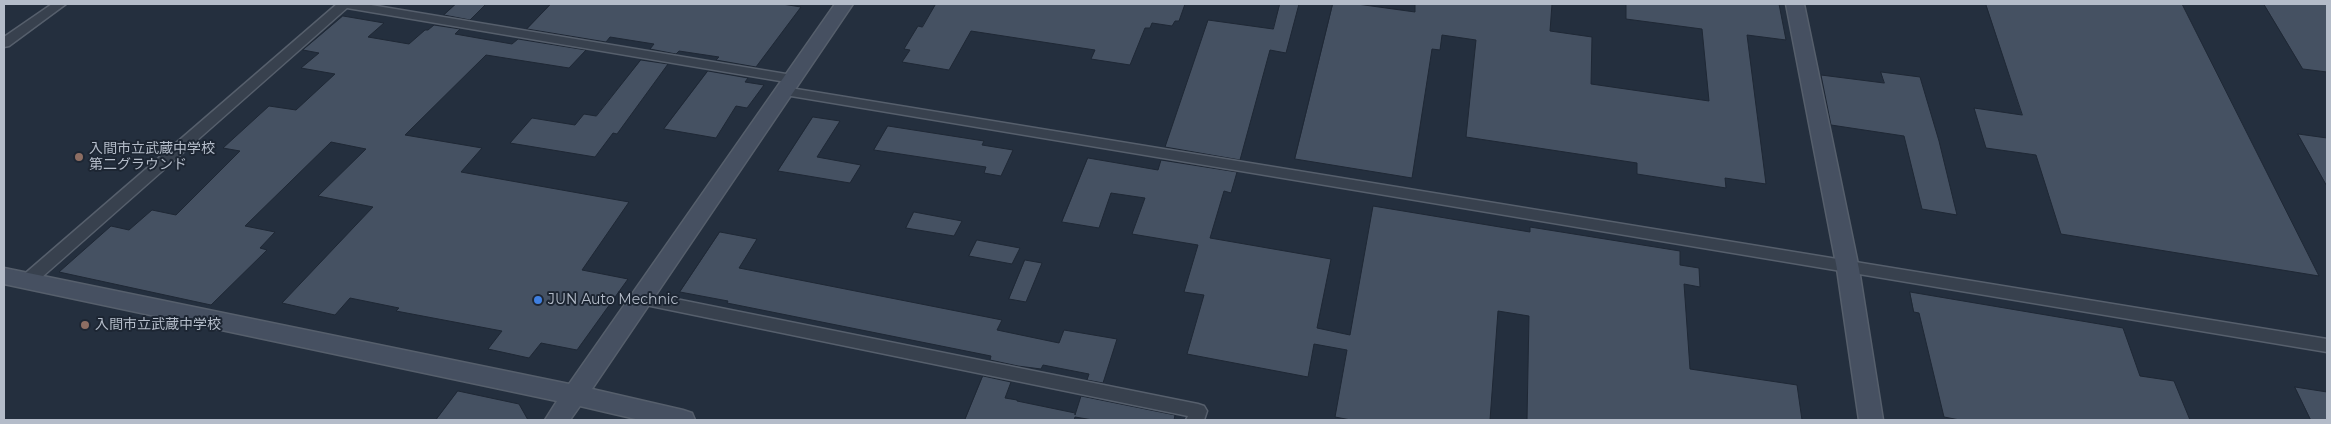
<!DOCTYPE html>
<html>
<head>
<meta charset="utf-8">
<style>
	body { margin:0 }
	#map { position:relative; width:2331px; height:424px; overflow:hidden; background:#242f3e; font-family:Montserrat,sans-serif }
	canvas { display:block }
	.frame { position:absolute; inset:0; border:5px solid #b4bcc9; pointer-events:none }
</style>
</head>
<body>
<div id="map">
<canvas width="2331" height="424"></canvas>
<div class="frame"></div>
</div>
<script>
const context = document.querySelector('canvas').getContext('2d');
context.lineJoin = 'round';
function fillPath(path, color) { context.fillStyle = color; context.fill(path, 'evenodd'); }
function strokePath(path, color, width, dash) { context.strokeStyle = color; context.lineWidth = width; context.lineCap = dash ? 'butt' : 'round'; context.setLineDash(dash || []); context.stroke(path); }
function write(font, color, halo, rows, align = 'center') {
  context.font = font + ' Montserrat,"Noto Sans JP",sans-serif'; context.lineWidth = 4; context.setLineDash([]); context.textBaseline = 'middle'; context.strokeStyle = halo; context.fillStyle = color; for (const [text, x, y, turn = 0] of rows) {
    context.save(); context.translate(x, y); context.rotate((+turn || 0) * Math.PI / 180); context.textAlign = isNaN(turn) ? turn : align; if (halo) context.strokeText(text, 0, 0); context.fillText(text, 0, 0); context.restore();
  }
}
const building = new Path2D(`
	M456,4H486L470,20L444,15Z
	M551,4H782L801,7L756,67L716,60L719,57L679,51L676,54L650,49L654,44L610,37L606,42L527,29Z
	M936,4H1185L1179,21H1175L1172,26L1152,23L1150,28H1145L1130,65L1091,59L1095,50L971,31L949,70L902,62L910,50L904,49L918,26L922,27Z
	M1280,4H1299L1286,53L1270,50L1240,160L1165,147L1208,20L1273,29Z
	M1333,4H1357L1415,12V4H1552L1550,31L1592,37L1591,84L1709,101L1702,29L1626,19V4H1779L1786,40L1747,35L1766,184L1725,178L1726,188L1637,174V163L1466,137L1476,40L1442,35L1440,50L1432,49L1412,178L1295,159Z
	M1986,4H2182L2319,276L2061,234L2036,155L1986,148L1974,108L2022,115Z
	M2264,4H2327V72L2303,69Z
	M343,16L384,23L368,37L409,44L425,30H428L434,25L460,29L455,34L512,44L518,39L586,50L569,68L486,55L405,135L482,148L461,172L629,202L582,270L628,279L577,350L541,343L529,358L488,349L502,331L396,311L399,308L350,298L335,315L282,303L373,207L318,196L366,149L331,142L245,226L275,232L260,248L267,250L211,305L59,272L111,226L129,230L152,210L176,215L240,151L223,148L269,106L296,110L335,74L301,68L319,53L303,50Z
	M641,60L668,64L617,134L613,133L595,157L510,143L532,118L575,125L584,114L596,116Z
	M708,71L748,78L745,82L764,85L747,108L736,106L716,138L664,129Z
	M1881,72L1920,77L1939,141L1957,215L1922,209L1904,136L1831,125L1821,75L1884,83Z
	M813,117L840,121L817,157L861,165L850,183L778,171Z
	M888,126L984,141L982,145L1013,150L1001,176L984,173L986,167L874,150Z
	M2298,134L2327,138V186Z
	M1088,158L1158,170L1161,160L1237,172L1231,193L1224,191L1210,238L1331,259L1317,328L1350,335L1373,206L1530,232V227L1680,251V265L1699,268L1700,287L1684,284L1690,369L1797,385L1802,420H1527L1529,316L1498,311L1490,420H1351L1335,417L1347,350L1314,344L1308,377L1187,354L1204,295L1184,292L1198,245L1132,234L1145,198L1111,193L1099,228L1062,222Z
	M914,212L962,221L954,236L906,228Z
	M720,232L757,239L739,268L1002,320L997,330L1059,343L1064,330L1117,339L1103,383L1087,380L1089,374L1043,365L1041,369L1018,366L990,360L991,356L727,303L728,301L680,292Z
	M977,240L1020,248L1012,264L969,256Z
	M1025,260L1042,263L1026,302L1009,299Z
	M1910,292L2123,328L2140,376L2174,381L2190,420H1960L1944,417L1919,313L1914,312Z
	M983,376L1011,382L1005,398L1017,400V401L1075,413V415L1081,396L1175,415L1174,420H1093L1075,417L1074,420H965Z
	M2295,387L2327,392V420H2311Z
	M458,391L519,404L528,420H436Z`);
fillPath(building, '#455162');
strokePath(building, '#1f2835', 1);
const street = new Path2D(`
	M52,4H66L9,46L4,47V37Z
	M337,4H365L792,75L799,79L792,83L347,8L33,285L27,287L21,285L19,281L21,277Z
	M784,87L2327,339V352L779,94L777,91Z
	M641,292L1198,404L1204,406L1207,411L1204,420H1186L1188,416L641,304L635,302L633,298L635,294Z`);
const secondary = new Path2D(`
	M835,4H853L592,389L683,410L692,413L695,420H640L580,406L570,420H545L557,401L4,284V268L569,384Z
	M1786,4H1804L1859,269L1883,420H1859L1837,269Z`);
strokePath(street, '#565f6c', 3);
strokePath(secondary, '#565f6c', 3);
fillPath(street, '#38414e');
fillPath(secondary, '#465061');
for (const [x, y, r, color] of [
	[79,157,5,"#8d6e63"],
	[538,300,5,"#3f7fe0"],
	[85,325,5,"#8d6e63"]
]) { const dot = new Path2D(); dot.arc(x, y, r, 0, 2 * Math.PI); context.fillStyle = color; context.fill(dot); strokePath(dot, '#1d2633', 2); }
write('14px', '#b4bcc9', '#1d2633', [
	["入間市立武蔵中学校",89,149],
	["第二グラウンド",89,165],
	["JUN Auto Mechnic",548,300],
	["入間市立武蔵中学校",95,325]
], 'left');
</script>
</body>
</html>
